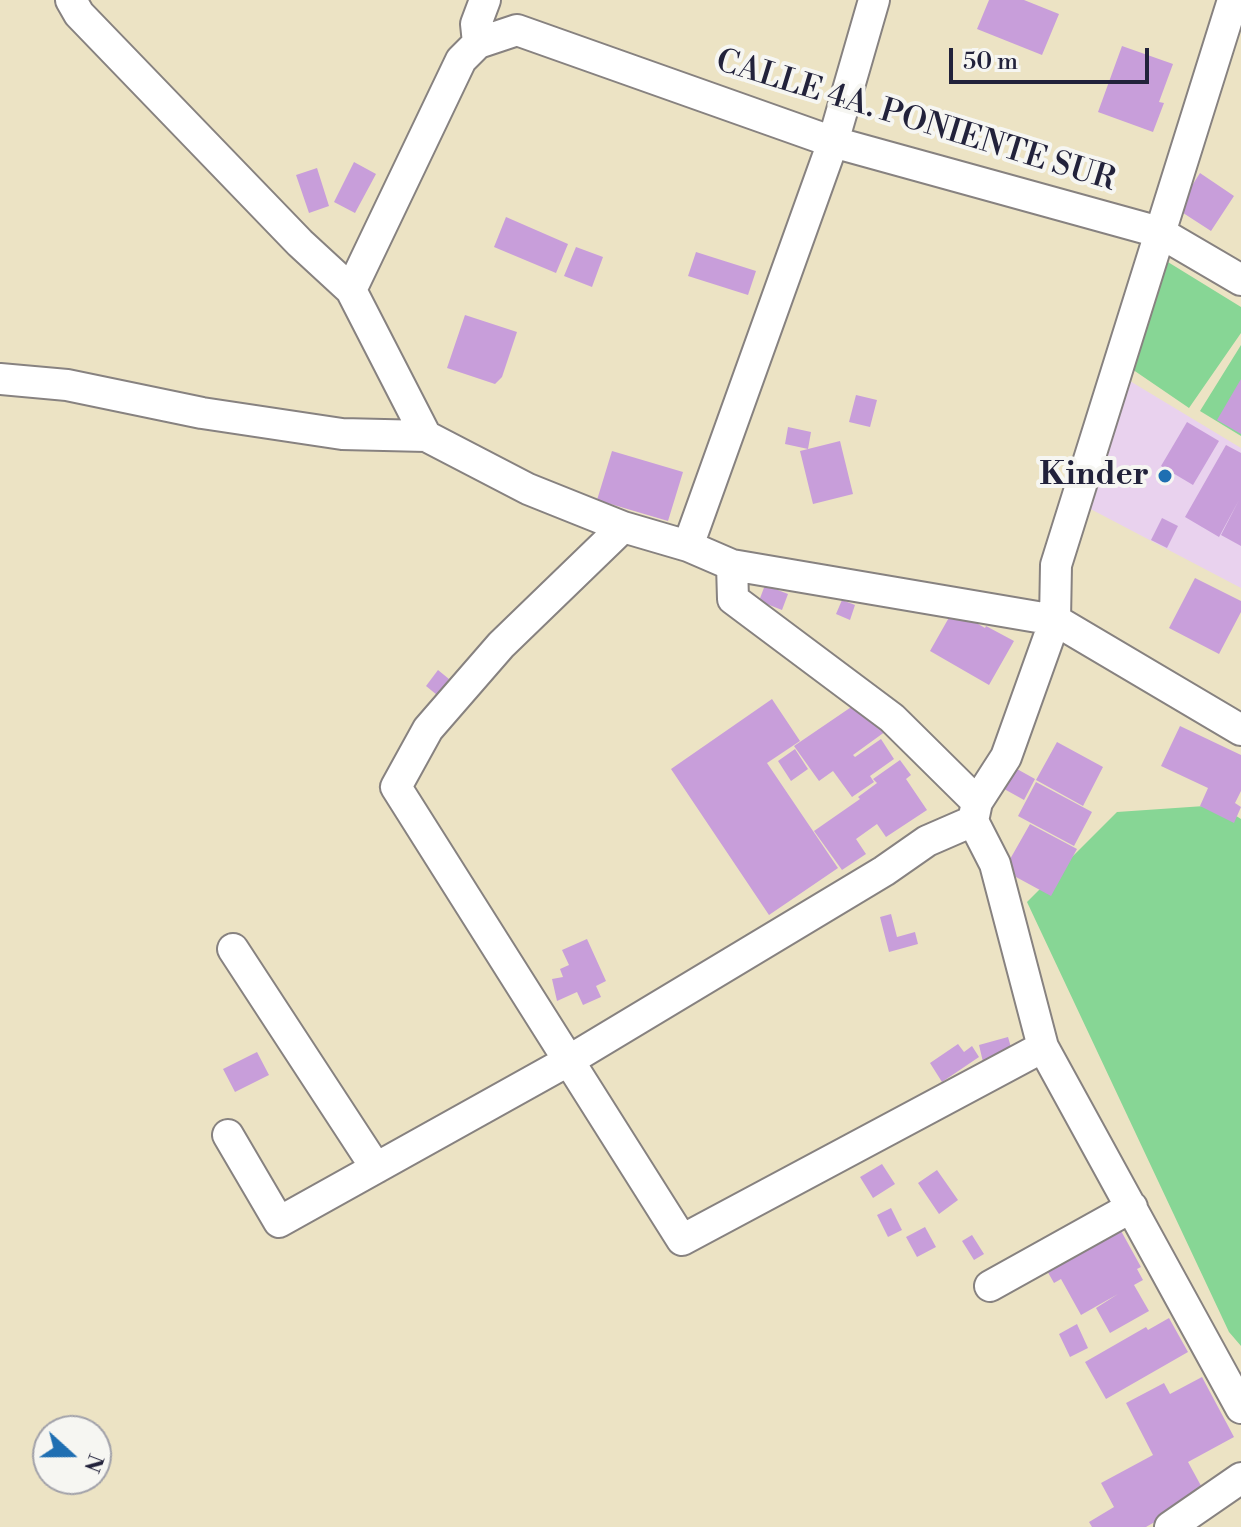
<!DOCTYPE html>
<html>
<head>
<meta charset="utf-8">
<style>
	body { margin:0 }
	#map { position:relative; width:1241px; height:1527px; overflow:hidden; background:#ece3c4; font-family:"Libre Bodoni",serif }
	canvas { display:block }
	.north { position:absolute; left:32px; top:1415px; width:80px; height:80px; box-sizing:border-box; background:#f6f6f2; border:2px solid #a1a1a9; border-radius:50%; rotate:111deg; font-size:22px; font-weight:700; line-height:32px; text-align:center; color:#22223b }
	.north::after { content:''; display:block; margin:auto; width:28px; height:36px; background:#1f6fb2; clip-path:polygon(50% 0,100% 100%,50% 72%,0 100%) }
	.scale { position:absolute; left:949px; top:48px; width:200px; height:36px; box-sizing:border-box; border:4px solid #22223b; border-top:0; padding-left:10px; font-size:24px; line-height:28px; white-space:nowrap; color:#22223b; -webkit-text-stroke:6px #f6f6f2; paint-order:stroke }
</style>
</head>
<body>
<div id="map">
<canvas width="1241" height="1527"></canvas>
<div class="north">N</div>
<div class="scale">50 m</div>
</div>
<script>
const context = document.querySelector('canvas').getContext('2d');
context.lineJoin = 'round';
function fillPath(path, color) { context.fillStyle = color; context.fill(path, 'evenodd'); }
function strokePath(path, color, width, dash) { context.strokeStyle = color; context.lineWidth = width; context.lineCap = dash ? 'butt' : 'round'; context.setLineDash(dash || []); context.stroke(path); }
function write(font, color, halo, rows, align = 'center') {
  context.font = font + ' "Libre Bodoni",serif'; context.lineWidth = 8; context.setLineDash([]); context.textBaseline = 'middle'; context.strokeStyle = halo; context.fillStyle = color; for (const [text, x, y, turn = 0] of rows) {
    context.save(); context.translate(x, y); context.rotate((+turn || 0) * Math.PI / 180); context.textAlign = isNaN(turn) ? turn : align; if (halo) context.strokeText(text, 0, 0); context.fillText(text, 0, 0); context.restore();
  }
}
fillPath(new Path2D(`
	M1120,375L1241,448V588L1081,504Z`), '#e9d2ee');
fillPath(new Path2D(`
	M1163,259L1241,307V333L1189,408L1126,365Z
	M1241,345V436L1200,411Z
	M1219,805L1241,819V1346L1229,1332L1027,902L1117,812Z`), '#87d695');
fillPath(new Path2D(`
	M989,0H1024L1059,14L1042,55L977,29Z
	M1122,46L1173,64L1159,102L1164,103L1153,132L1098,112Z
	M354,162L376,174L355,213L334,202Z
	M317,168L329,206L309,213L296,175Z
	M1200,173L1234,196L1211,231L1177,209Z
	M506,217L568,244L556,273L494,247Z
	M576,247L603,257L592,287L564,276Z
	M696,252L756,271L748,295L688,276Z
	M465,315L517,332L502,377L495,384L447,368Z
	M1241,379V434L1217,420Z
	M856,395L877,400L870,427L849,422Z
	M1187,422L1219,441L1193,485L1161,466Z
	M788,427L811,432L808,449L785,444Z
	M840,441L853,494L813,504L800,451Z
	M1226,445L1241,453V546L1221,535L1239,500L1219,537L1185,517Z
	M612,451L683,472L668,521L597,500Z
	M1162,518L1178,526L1167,548L1151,540Z
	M1195,578L1241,601V612L1219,654L1169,628Z
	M765,585L788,594L782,610L759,601Z
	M842,600L855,605L850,620L836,614Z
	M951,614L964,621L966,617L985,628L986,626L1014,641L989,685L930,651Z
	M438,670L449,679L437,695L426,686Z
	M772,699L800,741L767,763L838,868L769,915L671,769Z
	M863,699L893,726L853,755L855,757L881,739L894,759L870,776L874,782L852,797L833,771L819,781L794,746Z
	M1180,726L1241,755V791L1235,803L1241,807L1234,823L1200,806L1208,788L1161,766Z
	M1057,742L1103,767L1083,806L1036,780Z
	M795,749L808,769L791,781L778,761Z
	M900,760L911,775L906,779L927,810L886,837L877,824L856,839L866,854L842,870L814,831L860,799L858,797L877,783L873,779Z
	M1008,764L1035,779L1024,800L997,785Z
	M1036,782L1092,812L1074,846L1018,816Z
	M1030,824L1077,849L1051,896L1016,877L1009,861Z
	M891,914L897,937L915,932L918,944L889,952L880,917Z
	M587,939L606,981L596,986L601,997L583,1005L577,992L557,1001L552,979L563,977L560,969L569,965L562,950Z
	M1008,1037L1013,1054L983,1062L979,1045Z
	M958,1044L964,1052L972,1046L979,1057L942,1082L930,1063Z
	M257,1052L269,1075L235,1092L223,1069Z
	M882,1164L895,1184L873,1198L860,1177Z
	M937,1170L958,1200L939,1214L918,1183Z
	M891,1208L902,1230L888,1237L877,1215Z
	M1115,1220L1141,1267L1137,1269L1143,1280L1134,1285L1149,1311L1110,1333L1096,1308L1118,1294L1081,1315L1061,1279L1054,1283L1042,1262Z
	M925,1227L936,1247L917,1257L906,1237Z
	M972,1235L984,1254L974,1260L962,1241Z
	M1169,1318L1188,1352L1106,1399L1085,1362L1146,1327L1148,1330Z
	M1077,1324L1088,1348L1070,1357L1059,1334Z
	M1202,1377L1234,1437L1188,1462L1205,1493L1146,1527H1092L1089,1522L1114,1507L1101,1483L1153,1455L1126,1403L1164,1383L1170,1394Z`), '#c89eda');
const minor = new Path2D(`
	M71,0L79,14L300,243L351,290L426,436L528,489L623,527L688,546L732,565L1055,620L1241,730
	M1233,0L1056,565L1055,620L1006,757L977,802L973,821L995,864L1043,1047L1241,1408
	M478,43L476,24L485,0
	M351,290L461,60L478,43L517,30L833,142L1159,232L1241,280
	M0,379L67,385L202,413L342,434L426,436
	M623,527L501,645L428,729L396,787L682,1240L1043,1047
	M688,546L833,142L874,0
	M732,565L733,599L892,718L977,802
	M233,949L376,1168
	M228,1135L279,1222L568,1061L884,871L927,841L973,821
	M990,1286L1132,1207
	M1170,1527L1241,1478`);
strokePath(minor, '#878280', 34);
strokePath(minor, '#fff', 30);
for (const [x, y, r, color] of [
	[1165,476,8,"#1f6fb2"]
]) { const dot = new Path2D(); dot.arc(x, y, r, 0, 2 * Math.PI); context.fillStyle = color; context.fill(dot); strokePath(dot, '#f6f6f2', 3); }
write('32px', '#22223b', '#f6f6f2', [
	["CALLE 4A. PONIENTE SUR",915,122,17]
]);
write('bold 32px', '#22223b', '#f6f6f2', [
	["Kinder",1149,476]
], 'right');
</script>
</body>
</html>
